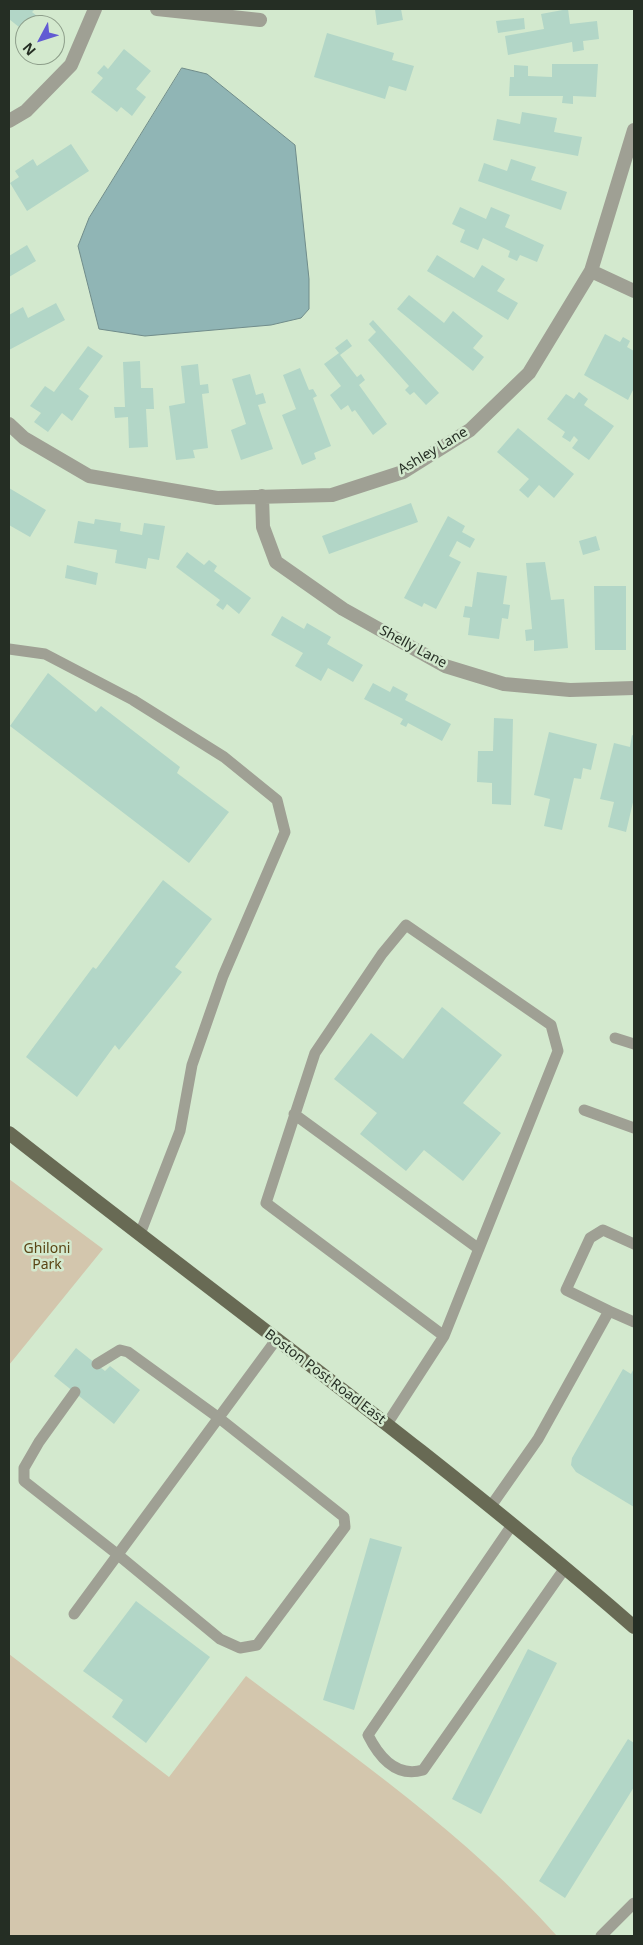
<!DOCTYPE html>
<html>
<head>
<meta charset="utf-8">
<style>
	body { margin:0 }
	#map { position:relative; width:643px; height:1945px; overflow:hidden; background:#d3e9ce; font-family:"Noto Sans",sans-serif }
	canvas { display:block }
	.frame { position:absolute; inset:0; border:10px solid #252e24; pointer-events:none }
	.north { position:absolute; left:15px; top:15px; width:50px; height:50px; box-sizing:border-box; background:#d3e9ce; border:1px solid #8d9e8a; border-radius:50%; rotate:230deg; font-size:14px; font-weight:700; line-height:20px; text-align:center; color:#252e24 }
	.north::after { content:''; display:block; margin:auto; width:18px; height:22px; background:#615bd3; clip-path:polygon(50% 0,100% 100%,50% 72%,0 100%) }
</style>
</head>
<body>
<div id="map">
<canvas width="643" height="1945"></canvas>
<div class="frame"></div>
<div class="north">N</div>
</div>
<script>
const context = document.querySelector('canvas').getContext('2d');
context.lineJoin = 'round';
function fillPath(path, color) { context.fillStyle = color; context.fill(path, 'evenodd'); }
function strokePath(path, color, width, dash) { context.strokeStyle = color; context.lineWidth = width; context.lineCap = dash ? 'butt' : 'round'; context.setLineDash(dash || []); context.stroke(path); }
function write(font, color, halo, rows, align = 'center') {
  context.font = font + ' "Noto Sans",sans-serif'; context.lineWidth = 5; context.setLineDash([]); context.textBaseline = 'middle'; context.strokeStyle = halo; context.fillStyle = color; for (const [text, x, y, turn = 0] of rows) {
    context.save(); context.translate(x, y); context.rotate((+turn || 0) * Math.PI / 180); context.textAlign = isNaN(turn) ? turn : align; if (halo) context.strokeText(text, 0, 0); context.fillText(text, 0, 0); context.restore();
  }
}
fillPath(new Path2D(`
	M9,1179L103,1249L9,1365Z
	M9,1654L169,1777L246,1676C354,1757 467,1835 557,1936H9Z`), '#d3c6ad');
const water = new Path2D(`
	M182,68L207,74L295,145L309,279V309L301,318L271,325L145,336L99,329L78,246L89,218Z`);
fillPath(water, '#90b5b5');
strokePath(water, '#708c8a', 1);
fillPath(new Path2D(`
	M9,9H35L32,12L48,25H25V51L15,43L24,31L9,19Z
	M375,9H401L403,20L377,25Z
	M568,9L570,24L597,21L599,39L583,41L584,50L573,52L572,42L508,55L505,36L544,29L541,14Z
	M524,18L525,29L498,33L496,21Z
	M327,33L394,53L392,60L414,66L406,91L389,86L385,99L314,77Z
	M124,49L151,71L136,89L146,97L132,116L121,107L117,112L91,92L103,78L97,73L104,65L108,69Z
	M552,64H598L596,97L573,96V104L562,103L563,96H509L510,77H514V65L528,66V76L552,77Z
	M522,112L557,118L554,132L582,137L578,156L493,140L497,119L520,124Z
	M71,144L89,171L27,211L10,183L19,177L15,171L33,159L37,166Z
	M511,159L536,167L531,180L567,192L561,210L478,181L484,163L507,171Z
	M460,207L486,219L491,207L510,215L505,227L544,245L537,262L520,255L517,261L508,257L510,251L483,238L478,250L460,242L465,230L452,224Z
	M27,245L36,261L9,277V256Z
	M437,255L474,278L482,265L505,279L497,291L518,303L508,320L427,271Z
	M409,295L444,323L453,311L483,336L473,348L484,357L473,371L397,309Z
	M56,303L65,320L9,350V315L23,307L28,318Z
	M373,320L439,393L426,405L414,392L410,395L405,390L409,386L368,340L376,332L369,324Z
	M605,334L620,342L623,337L630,341L627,347L634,351V388L628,400L584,375Z
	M347,339L352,346L340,355L357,377L361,374L365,380L359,385L387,424L373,435L355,410L352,412L348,405L341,410L330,395L341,386L324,364L339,353L335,348Z
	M88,346L103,356L79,389L89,396L72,421L62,413L48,432L34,422L41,413L30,406L45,386L54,392Z
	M140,361L141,388H153L154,409H146L148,447L129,448L128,417L115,418L114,407H125L123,362Z
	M198,364L200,385L208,384L209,393L202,394L208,448L193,450L195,458L176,460L169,406L185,403L181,366Z
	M300,368L309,390L313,389L317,396L313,398L331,446L314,453L316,459L302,465L282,415L296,409L283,375Z
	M250,374L256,395L263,393L266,403L258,405L273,449L241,460L231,430L246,424L232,379Z
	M579,392L588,399L584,405L614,426L589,460L572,448L578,440L574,436L570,442L562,437L565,432L547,419L566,394L574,399Z
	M518,428L574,474L554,498L539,485L528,498L519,490L529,479L497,452Z
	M9,488L46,510L30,537L9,525Z
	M411,503L418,522L329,554L322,536Z
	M448,516L465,526L462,532L475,539L470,548L457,541L449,556L461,562L436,609L424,603L422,607L404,598Z
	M95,519L121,523L120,531L142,535L144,523L165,526L159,560L148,558L146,569L115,563L117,550L74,543L78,521L94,524Z
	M596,536L600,550L583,555L579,541Z
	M187,552L204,565L209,560L217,566L214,571L251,598L239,614L227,604L223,610L216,605L220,600L176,567Z
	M545,562L551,600L564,599L568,648L534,651V640L526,641L525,630L532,629L526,563Z
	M67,565L98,573L96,585L65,578Z
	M477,572L507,576L503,604L510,605L508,619L502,618L499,639L468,635L470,618L463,617L465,606L472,607Z
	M594,586H626V650H595Z
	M282,616L304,629L307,623L331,637L327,644L363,665L353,682L328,668L321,681L295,666L303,653L271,635Z
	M48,673L96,712L101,706L180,767L177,773L229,812L189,863L10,726Z
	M373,683L390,692L393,686L408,694L405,700L451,724L442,741L408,723L406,727L400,724L403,719L364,699Z
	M494,718L513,719L511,805L492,804V783L477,782L478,751H493Z
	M549,732L597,744L591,770L583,768L581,779L574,778L562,830L544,826L550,799L534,795Z
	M632,735L634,736V798L626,832L608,827L614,802L600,799L614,743L630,747Z
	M163,880L212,919L175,967L182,972L119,1050L115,1045L77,1097L26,1057L93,967L96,969Z
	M442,1007L502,1055L463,1103L501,1133L463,1181L424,1150L406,1171L360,1134L377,1113L334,1079L371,1033L403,1059Z
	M76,1348L105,1371L110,1366L140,1390L114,1424L54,1376Z
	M634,1368V1507L576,1472L571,1465L572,1458L623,1369L631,1374Z
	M370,1538L402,1547L354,1710L323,1700Z
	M136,1601L210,1657L146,1743L112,1717L123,1700L83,1671Z
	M528,1649L557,1663L481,1814L452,1799Z
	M628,1739L634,1743V1787L565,1898L539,1881Z`), '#b2d6c7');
strokePath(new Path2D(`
	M9,649L45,654L133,700L224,757L277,800L285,832L223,976L192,1065L180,1131L140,1234
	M615,1038L634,1044
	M584,1110L634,1128
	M294,1114L479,1249
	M609,1311L566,1290L590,1238L603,1230L634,1244
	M75,1392L39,1442L24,1468V1481L117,1554L220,1639L240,1648L257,1645L345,1527L344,1517L219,1418L128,1352L120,1350L97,1364
	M387,1424L444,1336L558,1051L551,1025L406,925L382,954L315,1053L266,1203L444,1336
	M491,1506L538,1439L609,1311L634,1322
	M512,1525L368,1735C379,1757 396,1778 423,1770L565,1568
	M74,1614L276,1340
	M601,1936L634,1903`), '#9fa094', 11);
strokePath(new Path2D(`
	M157,9L260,20
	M9,121L26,111L71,65L95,9
	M591,271L634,291
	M9,424L24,438L89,476L217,498L332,495L403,472L470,430L529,373L591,271L634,130
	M262,496L263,527L276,562L343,609L445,666L504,684L570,690L634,688`), '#9fa094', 14);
strokePath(new Path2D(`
	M9,1133C218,1297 434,1453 634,1627`), '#686a54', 14);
write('14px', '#252e24', '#d3e9ce', [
	["Ashley Lane",433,451,-31],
	["Shelly Lane",413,647,28],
	["Boston Post Road East",325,1377,37]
]);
write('14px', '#5a4414', '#d3e9ce', [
	["Ghiloni",47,1249],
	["Park",47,1265]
]);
</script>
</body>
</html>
